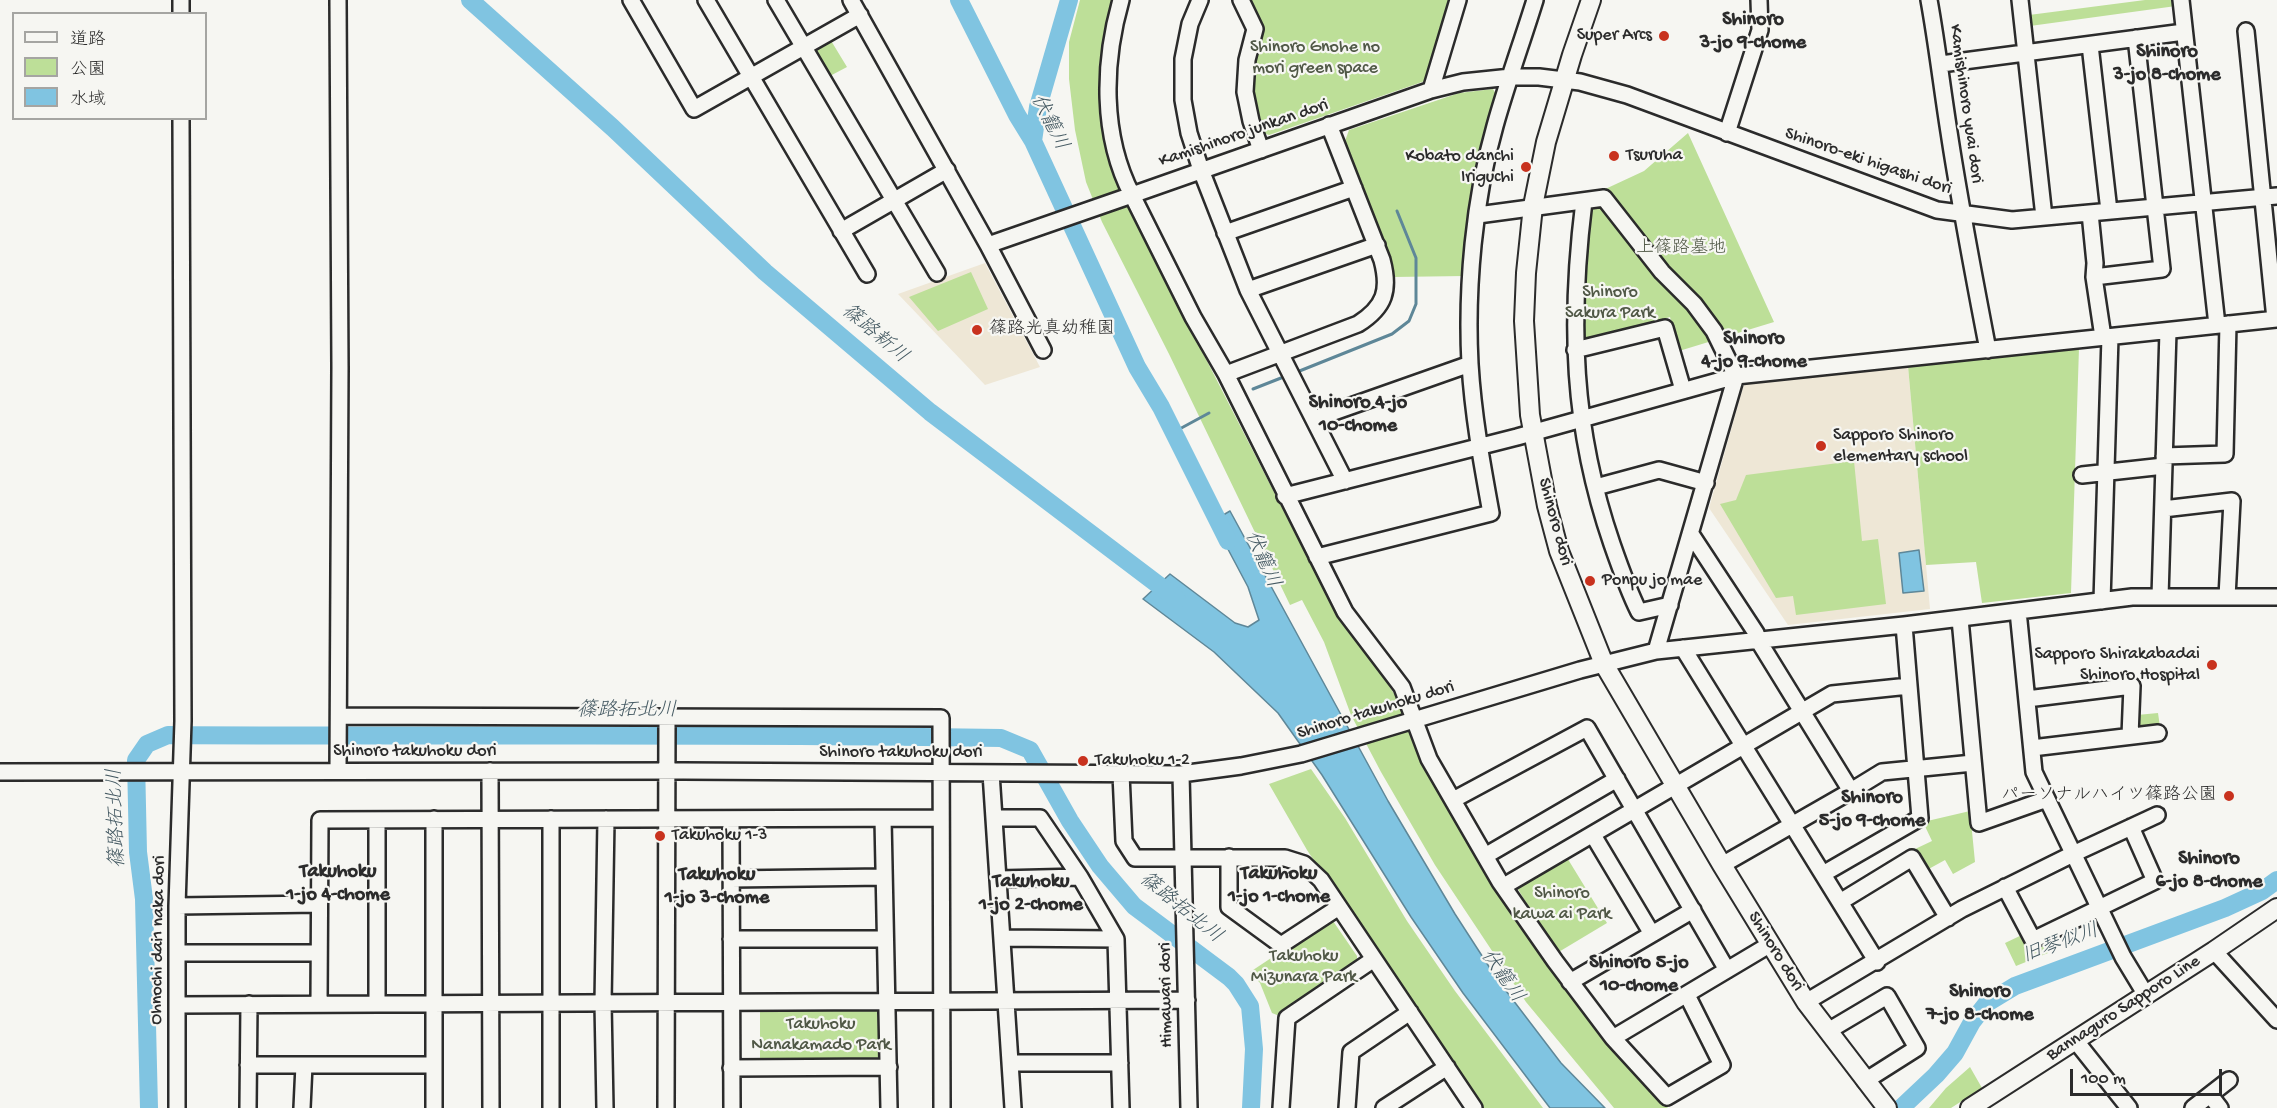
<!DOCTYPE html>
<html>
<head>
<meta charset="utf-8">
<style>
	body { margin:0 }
	#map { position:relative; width:2277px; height:1108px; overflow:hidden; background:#f6f6f2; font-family:"Gochi Hand","Klee One",sans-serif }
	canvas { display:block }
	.legend { position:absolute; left:12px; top:12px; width:195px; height:108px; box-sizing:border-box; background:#f6f6f2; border:2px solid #a5a5a2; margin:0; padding:8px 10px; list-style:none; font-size:18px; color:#2b2b2b }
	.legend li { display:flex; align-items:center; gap:12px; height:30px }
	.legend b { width:30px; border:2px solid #a5a5a2 }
	.scale { position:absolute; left:2070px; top:1069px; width:152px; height:27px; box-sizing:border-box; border:3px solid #2b2b2b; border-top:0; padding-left:8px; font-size:18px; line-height:21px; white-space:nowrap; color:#2b2b2b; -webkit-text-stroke:4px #f6f6f2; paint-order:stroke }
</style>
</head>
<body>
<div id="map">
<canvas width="2277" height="1108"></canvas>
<ul class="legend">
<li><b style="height:8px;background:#f6f6f2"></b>道路</li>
<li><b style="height:16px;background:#bddf98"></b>公園</li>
<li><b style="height:16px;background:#80c4e1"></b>水域</li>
</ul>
<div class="scale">100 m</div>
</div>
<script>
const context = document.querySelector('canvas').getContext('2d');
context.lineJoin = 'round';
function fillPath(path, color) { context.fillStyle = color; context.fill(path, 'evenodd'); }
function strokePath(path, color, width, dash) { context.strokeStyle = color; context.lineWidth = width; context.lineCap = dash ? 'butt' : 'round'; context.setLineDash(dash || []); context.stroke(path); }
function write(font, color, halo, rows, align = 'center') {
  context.font = font + ' "Gochi Hand","Klee One",sans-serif'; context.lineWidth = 4.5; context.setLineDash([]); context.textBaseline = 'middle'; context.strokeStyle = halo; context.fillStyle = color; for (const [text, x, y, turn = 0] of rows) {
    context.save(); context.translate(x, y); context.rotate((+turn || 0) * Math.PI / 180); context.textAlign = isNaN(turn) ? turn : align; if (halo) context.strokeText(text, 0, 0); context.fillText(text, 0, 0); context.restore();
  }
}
fillPath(new Path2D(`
	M985,263L1040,367L985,385L898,294Z
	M1908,366L1930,609L1788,625L1709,508L1744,384Z`), '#eee7d6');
fillPath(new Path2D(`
	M1080,0H1112C1094,55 1096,123 1116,178C1122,193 1130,209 1137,224L1325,592L1348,632L1380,671L1396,697L1412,738L1438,792L1491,880L1643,1081L1668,1108H1614L1526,1002L1435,865L1381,772L1351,715L1324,642L1302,600L1290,605L1169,354L1102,222L1086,182L1075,130L1069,79V42Z
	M1247,0H1453L1425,81L1269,135L1261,132L1253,97Z
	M2145,0H2175L2176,6L2030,26L2029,15Z
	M830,39L847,67L828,77L811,48Z
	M1493,89L1497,96L1465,276L1393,277L1392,264L1345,141L1349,130L1459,93Z
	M1688,133L1774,322L1679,351L1670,317L1585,341L1581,338L1588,210L1591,205H1602L1601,191L1644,171Z
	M971,272L988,309L938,331L909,297Z
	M2079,348L2071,593L1982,603L1976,562L1926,565L1908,366Z
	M1854,461L1862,541L1878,539L1886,604L1796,615L1793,596L1776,598L1720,504L1736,500L1746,475Z
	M2158,713L2160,727L2137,730V715Z
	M1311,769L1345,818L1407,921L1455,991L1543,1108H1482L1397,986L1307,850L1269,784Z
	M1970,811L1975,862L1953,874L1945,860L1925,871L1913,850L1932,841L1923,822Z
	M1566,856L1607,923L1557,953L1516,886Z
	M1327,921H1333L1357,956V961L1277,1015L1272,1013L1260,983L1250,972Z
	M2024,934L2042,941L2048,953L2016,966L2005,943Z
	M878,1009L882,1012L881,1059L879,1062H760V1010Z
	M1970,1067L1982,1088L1951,1108H1929L1946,1088Z`), '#bddf98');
const water = new Path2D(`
	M1230,511L1388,801L1455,914L1497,979L1561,1063L1605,1108H1550L1463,993L1411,917L1322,775L1278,713L1214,652L1143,599L1170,574L1235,623L1248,627L1259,620L1248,587L1213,521Z
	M1919,550L1924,591L1903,593L1899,553Z`);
fillPath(water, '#80c4e1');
strokePath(water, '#5e8798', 1.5);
strokePath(new Path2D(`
	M1297,372L1392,334L1409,321L1416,304V258L1397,211
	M1253,389L1281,378
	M1174,432L1209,413`), '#5e8798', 3);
strokePath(new Path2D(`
	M470,0L613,128L765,272L930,412L1177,599
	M959,0L1017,115L1033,141L1137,367L1161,407L1228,541
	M1033,141L1038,107L1069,0
	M149,1108L144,899L138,852L136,760L147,744L168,735C446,737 723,733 1001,738L1030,750L1070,821L1100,866L1134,906L1229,977L1236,984L1250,1006L1254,1049L1251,1108
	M1901,1108L1936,1075L1955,1053L1972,1022L1987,1003L2015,986L2225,908L2262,891L2277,880`), '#80c4e1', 18);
const minor = new Path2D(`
	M181,0V14
	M338,0L340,367L338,771
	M631,0L694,109L860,15
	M706,0L867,274
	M776,0L937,273
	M851,0L988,245L1043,350
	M1121,0C1103,63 1101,135 1132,195L1431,90L1463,82L1511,77H1539L1580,82L1627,95L1937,210L2012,220L2277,196
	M1200,0L1190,24L1183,59V100L1189,133L1201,170L1248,290L1345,481
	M1241,0L1255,29L1247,60L1245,92L1251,121L1261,150
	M1929,0C1937,44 1942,88 1949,132C1960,205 1974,277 1988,350
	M2020,0L2044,217
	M2181,0L2217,325
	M2246,31L2275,319
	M2090,45L2109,211
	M1941,64L2184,32
	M1431,90L1458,0
	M1727,133L1760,30L1759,0
	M1584,201C1569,322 1572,428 1612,544C1620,567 1628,590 1639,612L1670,605
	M2090,213L2095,263L2094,277L2103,337
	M1478,215L1604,198L1662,272L1694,304L1714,331L1736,376L1656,651
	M841,231L947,170
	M1225,233L1354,188
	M988,245L1132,195L1193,317L1226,374L1345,612L1402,687L1429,759L1500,882L1555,961L1613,1038L1769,945
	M2094,277L2162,269L2136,38
	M1248,290L1377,245
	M1575,350L1665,328L1683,390
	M1226,374L1358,324C1385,307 1390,290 1382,260L1329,125
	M1314,419L1470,364
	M2164,456L2225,454L2228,324
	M2082,475L2164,466
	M1596,487L1659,470L1706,483
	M1285,496L1517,437L1736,376L2277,319
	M2163,509L2232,501L2227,597
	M1691,534L1756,633L1758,640L1851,791L1722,865
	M1317,557L1491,513C1482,464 1473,414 1470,364C1466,288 1474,199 1495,126C1507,83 1522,42 1535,0
	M2160,597L2168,331
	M2102,601L2110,337
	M2018,611L2034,772L2123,957L2146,995
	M1960,619L1979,823L2047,799
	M1683,648L1877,962
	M2027,699L2132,686L2130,736
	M339,716L941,718L942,1108
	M2032,748L2158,733
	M490,771L491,1108
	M0,772L683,771L1181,774L1241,766L1301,754L1580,670L1656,651L1904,625L2132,597H2277
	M991,773L1013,1108
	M1121,774L1124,841L1135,858H1285L1304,864L1321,880L1474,1108
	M1181,774L1189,1108
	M1851,791L1882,772L1973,763
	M1453,800L1587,728L1727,970
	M995,818H1040L1080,877L1116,939L1121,1108
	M551,819V1108
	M731,819L732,1108
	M883,819L889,1108
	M1593,835L1652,934
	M1485,856L1617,779
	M1229,857V907L1281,945L1339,907
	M1823,874L1920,818L1904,625
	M731,879L884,877
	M999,879L1080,877
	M1504,886L1832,694L1909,686
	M2005,887L2033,940L2155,881L2131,827
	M1840,902L1912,858L1948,918
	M177,906L319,904
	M1003,938L1116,939
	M731,939H885
	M2214,951L2277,1020
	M177,953H319
	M1570,982L1693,910
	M1806,1002L1962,909L2073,854L2157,815
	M377,1003V820
	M319,1004L320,820L941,818
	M177,1005L1187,1000
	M1828,1031L1887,996L1917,1048L1865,1081
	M1613,1038L1667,1097L1722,1065L1687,995
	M2075,1040L2129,1108
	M1011,1063H1120
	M248,1065H434
	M731,1068L889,1067
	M2210,1095L2220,1108
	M177,1108V906L183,721L181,118
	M248,1108L249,1004
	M302,1108L304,1065
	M434,1108V819
	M605,1108L603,1003L606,819
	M666,1108L667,717
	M1281,1108L1287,1018L1374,959
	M1347,1108L1351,1052L1410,1012
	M1384,1108L1447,1067
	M2193,1108L2229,1080`);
const major = new Path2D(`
	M1591,0L1572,55L1546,142L1533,206L1526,273L1524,321L1530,415L1547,506L1559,551L1604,664L1722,865L1806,1002L1887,1108
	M1970,1108L2214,951L2277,908`);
strokePath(minor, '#2b2b2b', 20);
strokePath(major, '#2b2b2b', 22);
strokePath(minor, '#f6f6f2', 15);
strokePath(major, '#f6f6f2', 18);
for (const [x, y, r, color] of [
	[1664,36,6,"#c8321e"],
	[1614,156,6,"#c8321e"],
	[1526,167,6,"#c8321e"],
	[977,330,6,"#c8321e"],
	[1821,446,6,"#c8321e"],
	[1590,581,6,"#c8321e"],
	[2212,665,6,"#c8321e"],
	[1083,761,6,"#c8321e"],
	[2229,796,6,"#c8321e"],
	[660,836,6,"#c8321e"]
]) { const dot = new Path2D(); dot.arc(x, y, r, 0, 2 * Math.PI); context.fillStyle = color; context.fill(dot); strokePath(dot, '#f6f6f2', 2); }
write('18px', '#2b2b2b', '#f6f6f2', [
	["Super Arcs",1652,36,"right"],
	["Tsuruha",1626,156],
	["Kobato danchi",1514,157,"right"],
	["Iriguchi",1514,178,"right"],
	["篠路光真幼稚園",989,330],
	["Sapporo Shinoro",1833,436],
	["elementary school",1833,457],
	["Ponpu jo mae",1602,581],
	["Sapporo Shirakabadai",2200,655,"right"],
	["Shinoro Hospital",2200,676,"right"],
	["Takuhoku 1-2",1095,761],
	["パーソナルハイツ篠路公園",2217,796,"right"],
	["Takuhoku 1-3",672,836]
], 'left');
write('18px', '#505846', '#f6f6f2', [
	["Shinoro Gnohe no",1315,48],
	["mori green space",1315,69],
	["上篠路墓地",1681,249],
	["Shinoro",1610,293],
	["Sakura Park",1610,314],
	["Shinoro",1562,894],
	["kawa ai Park",1562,915],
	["Takuhoku",1304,957],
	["Mizunara Park",1304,978],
	["Takuhoku",821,1025],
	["Nanakamado Park",821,1046]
]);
write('18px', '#2b2b2b', '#f6f6f2', [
	["Kamishinoro yuai dori",1965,104,82],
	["Kamishinoro junkan dori",1244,134,-19],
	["Shinoro-eki higashi dori",1868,162,19],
	["Shinoro dori",1554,522,75],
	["Shinoro takuhoku dori",1376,711,-17],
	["Shinoro takuhoku dori",415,752],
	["Shinoro takuhoku dori",901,753],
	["Ohnochi dai1 naka dori",159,940,-89],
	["Shinoro dori",1775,952,58],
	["Himawari dori",1167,995,-91],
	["Bannaguro Sapporo Line",2124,1009,-33]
]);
write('bold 20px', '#2b2b2b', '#f6f6f2', [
	["Shinoro",1753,21],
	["3-jo 9-chome",1753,44],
	["Shinoro",2167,53],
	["3-jo 8-chome",2167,76],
	["Shinoro",1754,340],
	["4-jo 9-chome",1754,363],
	["Shinoro 4-jo",1358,404],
	["10-chome",1358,427],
	["Shinoro",1872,799],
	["5-jo 9-chome",1872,822],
	["Shinoro",2209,860],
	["6-jo 8-chome",2209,883],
	["Takuhoku",338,873],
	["1-jo 4-chome",338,896],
	["Takuhoku",1279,875],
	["1-jo 1-chome",1279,898],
	["Takuhoku",717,876],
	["1-jo 3-chome",717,899],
	["Takuhoku",1031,883],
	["1-jo 2-chome",1031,906],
	["Shinoro 5-jo",1639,964],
	["10-chome",1639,987],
	["Shinoro",1980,993],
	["7-jo 8-chome",1980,1016]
]);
write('italic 20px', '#445962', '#f6f6f2', [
	["伏籠川",1048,123,63],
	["篠路新川",874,335,40],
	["伏籠川",1261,560,66],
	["篠路拓北川",627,712],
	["篠路拓北川",118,818,-92],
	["篠路拓北川",1180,909,39],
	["旧琴似川",2061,945,-20],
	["伏籠川",1501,977,55]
]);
</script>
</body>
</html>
